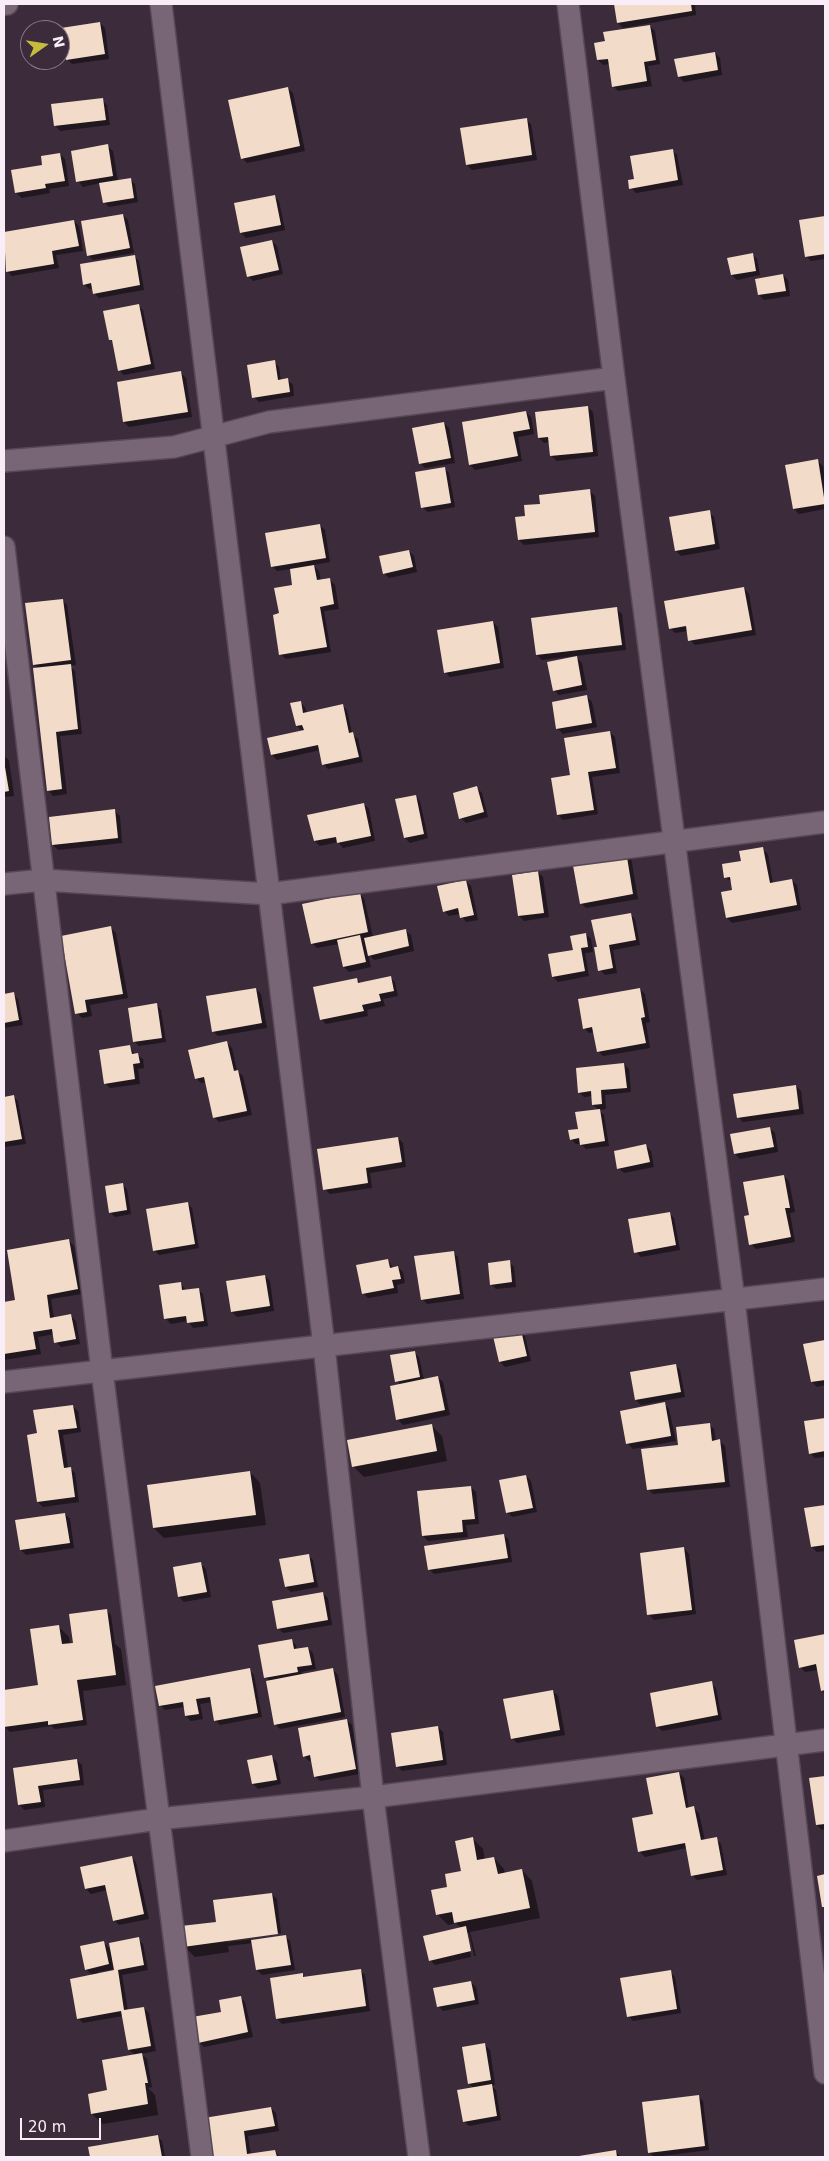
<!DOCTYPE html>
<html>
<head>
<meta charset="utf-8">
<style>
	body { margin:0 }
	#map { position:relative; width:829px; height:2161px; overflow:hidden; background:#3c2b3b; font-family:"DejaVu Sans",sans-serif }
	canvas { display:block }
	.frame { position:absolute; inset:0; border:5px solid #f9eef8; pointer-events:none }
	.north { position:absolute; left:20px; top:20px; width:50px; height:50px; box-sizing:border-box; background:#3c2b3b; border:1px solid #887987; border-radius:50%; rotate:77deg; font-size:14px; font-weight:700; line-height:20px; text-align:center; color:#f9eef8 }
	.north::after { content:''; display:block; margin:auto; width:18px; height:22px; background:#c5bc3d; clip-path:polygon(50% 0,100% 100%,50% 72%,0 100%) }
	.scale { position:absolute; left:20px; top:2118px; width:81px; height:22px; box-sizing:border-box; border:2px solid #f9eef8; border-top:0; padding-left:6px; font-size:15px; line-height:18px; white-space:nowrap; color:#f9eef8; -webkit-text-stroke:4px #3c2b3b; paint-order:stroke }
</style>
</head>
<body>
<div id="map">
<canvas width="829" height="2161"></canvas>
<div class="frame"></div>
<div class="north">N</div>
<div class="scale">20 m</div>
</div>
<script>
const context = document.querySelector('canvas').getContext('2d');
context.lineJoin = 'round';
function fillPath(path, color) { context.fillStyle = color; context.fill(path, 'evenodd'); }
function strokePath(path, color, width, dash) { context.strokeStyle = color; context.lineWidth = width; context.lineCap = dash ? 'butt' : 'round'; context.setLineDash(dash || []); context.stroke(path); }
fillPath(new Path2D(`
	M615,4H695L696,15L623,28L618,23Z
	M100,23L105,28L109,59L72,64L67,59Z
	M650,26L655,31L660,64L648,66L652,86L618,91L613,86L610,64L603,65L598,60L606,42Z
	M715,53L720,58L722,75L684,82L679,77Z
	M288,88L293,93L305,151L247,163L242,158Z
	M102,100L107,105L110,125L60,131L55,125Z
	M526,119L531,124L537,160L472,170L467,165Z
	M107,146L113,151L118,181L130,179L135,184L138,202L109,207L104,202L100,183L83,187L78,181Z
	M672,150L677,155L683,185L636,193L631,188Z
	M60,154L65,159L69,186L49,189L50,193L22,198L16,193L43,166Z
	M274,196L279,201L285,230L246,238L241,233Z
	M123,215L128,220L134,253L93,260L88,255Z
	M825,217V259L811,261L806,256L800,221Z
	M74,221L79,226L83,251L56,255L59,268L12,276L7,271L4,253V233Z
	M272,241L277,246L283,274L253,281L248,276Z
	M752,254L757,259L760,275L737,280L732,275Z
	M134,256L139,261L144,290L99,298L94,293L93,288L89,289L84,284Z
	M783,275L788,280L790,296L764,300L759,295Z
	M138,305L143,310L155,369L124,375L119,370L114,343L110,339Z
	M274,362L279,367L281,381L288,380L293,385L294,396L259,402L254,397Z
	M181,373L186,378L192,417L129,427L124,422Z
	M588,407L593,412L598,456L557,461L551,456L550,442L544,443L539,438Z
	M526,412L531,417L534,434L518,437L522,461L475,470L470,465Z
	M444,423L449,428L455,463L425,468L420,463Z
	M818,461L823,466L825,482V509L799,514L794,509Z
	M444,468L449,473L455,507L428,512L422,507Z
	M590,491L595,496L599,537L524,545L519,540L526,517L541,505Z
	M709,512L714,517L720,549L681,556L676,551Z
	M320,525L325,530L330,562L313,565L319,571L321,581L330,580L335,585L339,609L324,611L331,652L286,659L280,654V614L294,586L291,569L277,571L272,566Z
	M409,551L414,556L417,572L389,578L384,573Z
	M744,588L749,594L756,635L695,645L690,640L688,631L675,633L670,628Z
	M62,600L67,605L76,665L70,666L75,671L82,734L60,736L67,794L53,796L48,790L39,669L35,665Z
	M617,609L622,614L626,650L575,656L582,663L587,690L559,695L554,690L574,656L542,660L537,655Z
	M493,622L498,627L504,668L450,677L445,672Z
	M587,697L592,702L597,727L563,734L558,729Z
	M300,702L305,707L307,713L342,705L347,710L352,734L358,739L363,762L328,769L323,764L320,750L277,760L272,755L302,731L297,726Z
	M610,732L615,737L620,773L592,777L598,814L563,820L558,815L553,779L571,776Z
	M4,756L9,760L14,796L4,797Z
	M477,788L482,793L488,817L466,823L461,818Z
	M415,796L420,801L428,838L410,843L405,838Z
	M364,804L369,809L375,841L343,848L338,842L320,846L315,841Z
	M115,811L120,816L122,843L58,850L53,845Z
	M762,849L768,854L773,884L791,880L797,885L801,910L732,923L727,918L734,891L732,882L726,878L743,862Z
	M631,857L638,899L586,908L581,903L574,861Z
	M538,872L543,877L549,917L524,921L519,916Z
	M466,881L471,886L478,920L466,922L460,914L449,916L444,911Z
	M359,893L364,898L373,937L405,930L411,935L414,951L374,960L368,954L371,967L349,972L344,967L339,944L317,948L312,943Z
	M630,914L635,919L640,945L613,950L617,973L605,975L600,970L595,949Z
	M111,928L116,933L128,998L90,1005L92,1016L82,1018L77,1013Z
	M586,934L591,939L593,952L585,953L589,976L558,982L553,977Z
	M390,977L395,982L398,996L383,999L385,1006L367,1010L368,1016L326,1024L321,1019L356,979L361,983Z
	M256,989L261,994L267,1028L218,1036L213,1031Z
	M640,989L645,994L650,1022L646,1023L650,1048L603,1056L598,1051L594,1032L589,1033L584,1028Z
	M13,994L18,999L23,1025L4,1028V995Z
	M156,1004L161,1010L166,1042L139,1046L134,1041Z
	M227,1043L232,1048L237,1071L243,1076L252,1115L219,1122L214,1117L207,1082L201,1083L196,1078Z
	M130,1047L135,1054L143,1059L144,1068L138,1069L140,1084L110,1088L105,1083Z
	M624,1064L629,1069L631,1092L605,1095L606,1109L599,1110L604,1115L609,1146L586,1149L581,1144H576L571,1139L599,1110L593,1105L592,1096L584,1097L579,1092Z
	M796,1086L801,1091L804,1114L743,1122L738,1117Z
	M13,1096L18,1101L26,1144L4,1147V1098Z
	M770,1128L775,1133L778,1152L740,1159L735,1154Z
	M398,1138L403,1143L406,1167L370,1173L372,1188L330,1194L325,1189Z
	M646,1146L651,1151L654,1167L624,1173L618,1168Z
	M784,1176L789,1181L795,1212L790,1213L795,1242L756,1249L751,1244V1216Z
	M122,1184L127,1189L131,1214L115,1217L110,1212Z
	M187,1203L192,1208L199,1248L159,1255L154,1250Z
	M669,1213L674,1218L680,1250L641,1257L636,1252Z
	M69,1241L74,1246L82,1294L51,1299L54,1318L71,1316L76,1321L80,1344L61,1347L56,1342L54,1334L38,1337L41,1354L4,1360V1303L16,1301Z
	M453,1252L458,1257L464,1299L427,1304L422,1299Z
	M388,1260L393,1268L398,1267L403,1272L405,1283L397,1285L398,1293L368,1298L363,1293Z
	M509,1262L514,1267L516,1287L496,1289L491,1284Z
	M265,1276L270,1281L274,1311L237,1317L232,1312Z
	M180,1283L186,1290L198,1289L203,1294L208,1326L193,1328L188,1321L171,1324L166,1319Z
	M520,1331L525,1336L531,1361L505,1367L500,1362Z
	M825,1341V1385L817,1387L812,1382L804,1345Z
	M414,1352L419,1357L424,1380L438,1377L443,1382L450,1415L403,1425L398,1420L401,1385L397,1381Z
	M675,1365L680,1370L685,1397L641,1405L636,1400Z
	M664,1404L669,1409L676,1441L633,1449L628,1444Z
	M73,1406L78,1411L81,1432L63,1435L68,1468H70L75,1473L79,1502L43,1507L38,1502V1434Z
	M825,1420V1457L815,1458L810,1453L805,1422Z
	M709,1424L714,1429L716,1441H720L725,1446L730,1487L653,1494L648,1489L680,1446Z
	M432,1426L442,1436L447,1461L364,1477L354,1467Z
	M250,1472L260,1483L266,1525L164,1538L154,1528L149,1486Z
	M526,1476L531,1481L537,1512L512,1517L507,1512Z
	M471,1487L476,1492L479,1524L466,1525L468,1537L428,1541L423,1536Z
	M825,1506V1551L817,1552L812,1547L806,1509Z
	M65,1514L70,1519L74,1548L26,1555L21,1550Z
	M504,1535L509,1540L512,1562L434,1574L429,1569Z
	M684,1548L689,1554L696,1614L654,1620L649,1615Z
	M308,1555L313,1560L318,1587L291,1592L286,1587Z
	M201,1564L206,1569L211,1597L184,1602L179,1597Z
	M322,1593L328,1598L332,1625L283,1633L278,1628Z
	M106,1610L111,1615L115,1644L121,1649L126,1685L83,1691L87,1725L55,1729L51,1726L10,1732L5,1727L4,1691L39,1687L58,1626L69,1637L70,1644H76Z
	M825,1636V1694L822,1690L818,1670L805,1672L800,1667L796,1641Z
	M291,1640L296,1645L297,1650L308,1648L313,1653L316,1669L301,1672L302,1675L333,1670L338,1675L345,1717L280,1729L275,1724L270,1681L265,1677Z
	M249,1670L254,1675L262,1717L220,1725L215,1720L212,1702L200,1704L203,1719L191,1721L186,1716L185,1707L165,1710L160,1705Z
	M711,1683L716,1688L722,1720L662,1731L657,1726Z
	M553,1691L558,1696L565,1735L517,1743L512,1738Z
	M347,1720L352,1725L360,1774L320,1781L315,1776L312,1760L309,1761L304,1756Z
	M438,1727L443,1732L447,1765L402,1771L397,1766Z
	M272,1757L277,1762L281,1784L258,1789L253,1784Z
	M77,1760L82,1765L84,1785L43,1790L45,1807L24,1810L19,1804L14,1769Z
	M679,1773L684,1778L689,1809L694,1808L699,1813L705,1841L716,1839L721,1844L727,1875L697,1880L692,1875L687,1848L645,1857L640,1852Z
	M825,1777V1829L822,1830L817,1825L811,1779Z
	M472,1838L483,1849L485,1860L494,1858L504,1869L505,1874L522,1870L532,1881L540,1918L470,1932L476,1956H474L469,1933H466L471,1957L435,1965L430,1960L461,1928L456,1923L448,1925L437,1914L449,1888L463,1872Z
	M131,1857L136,1862L149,1919L119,1925L114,1920L107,1890L91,1894L86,1889L81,1868Z
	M272,1894L277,1899L281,1933L227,1940V1942L285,1936L290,1941L295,1970L262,1975L257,1970L253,1943L228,1946L229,1952L195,1957L184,1946L215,1923Z
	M138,1939L143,1944L148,1970L122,1975L128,2011L144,2008L149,2013L156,2051L141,2054L147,2059L152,2087L148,2088L155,2095L158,2115L103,2124L92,2114L135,2055L129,2050L123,2016L83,2023L78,2018L93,1976L86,1969L104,1943L112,1951ZM115,1969V1971L99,1975L98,1972Z
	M360,1970L365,1975L370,2011L282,2024L277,2019L272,1979L302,1975L305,1978Z
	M670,1972L675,1977L681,2013L633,2021L628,2016Z
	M471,1982L476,1987L479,2004L443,2011L438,2006Z
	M240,1997L245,2002L253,2037L204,2047L199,2042Z
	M485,2045L490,2050L495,2085L492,2086L496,2090L501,2120L469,2126L464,2121L474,2088L469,2084Z
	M698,2096L703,2101L709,2150L654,2157L649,2152Z
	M271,2108L276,2113L279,2131L248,2136L251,2155L275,2151L280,2157H211Z
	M157,2136L162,2141L165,2157H91L89,2148Z
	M615,2151L621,2157H580Z`), '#0007');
fillPath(new Path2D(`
	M614,4H691L692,11L617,23Z
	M100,22L105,54L66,60L61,28Z
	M650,25L656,60L644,62L647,81L612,87L608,59L597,60L594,43L605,41L603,32Z
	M715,52L718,70L678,77L674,59Z
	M288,87L300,146L241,159L228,100Z
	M103,98L106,120L54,126L51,104Z
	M527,118L532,155L466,165L460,128Z
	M108,144L113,176L76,182L71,151Z
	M673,149L678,180L629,189L628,180L634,179L630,156Z
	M60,153L65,181L45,184L46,188L15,193L11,170L42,165L41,156Z
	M131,178L134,198L103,203L99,183Z
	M275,195L281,225L240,233L234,203Z
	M123,214L130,248L87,256L81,221Z
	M825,216V254L805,257L799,220Z
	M74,220L79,246L52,251L54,264L6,272L4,232Z
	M272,240L279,270L247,277L240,247Z
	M753,253L756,271L731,275L727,258Z
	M135,255L140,285L93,294L91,283L83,285L80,264Z
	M783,274L786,291L758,295L755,279Z
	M139,304L151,364L118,371L112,340H109L103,311Z
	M275,360L278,380L288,378L290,392L252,398L247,365Z
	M181,371L188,412L123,422L117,382Z
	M588,406L593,452L550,456L548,437L538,438L535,412Z
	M526,411L530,429L513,432L518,456L469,465L462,422Z
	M444,422L451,458L419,464L412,428Z
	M818,459L825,504L793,509L785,465Z
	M445,467L451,503L421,508L415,472Z
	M590,489L595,532L518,540L515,517L525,516L524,505L540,504L539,495Z
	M710,510L715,544L675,551L669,517Z
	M320,524L326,558L271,567L265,533Z
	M409,550L413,567L383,574L379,556Z
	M314,565L317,580L330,578L334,604L320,607L327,647L279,655L273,615L279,613L274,588L292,585L290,569Z
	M744,587L752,630L688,641L686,626L669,629L664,601Z
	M63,599L71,660L33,665L25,603Z
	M617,607L622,645L536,655L531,618Z
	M493,621L500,663L444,673L437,630Z
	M577,656L582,685L553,691L547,662Z
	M71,664L78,729L56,732L62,789L47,791L33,668Z
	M587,695L592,723L556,729L552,702Z
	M301,701L303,713L343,704L349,733L353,732L359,757L322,765L318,745L271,755L267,738L304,730L302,725L296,726L290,703Z
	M610,731L616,768L588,772L594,810L557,815L551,778L570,775L564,738Z
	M4,761L9,791L4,792Z
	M477,786L484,812L459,819L453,793Z
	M416,795L424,834L404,838L395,799Z
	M364,803L371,836L337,843L336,837L314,841L307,815Z
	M115,809L118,838L52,845L49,817Z
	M763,847L770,883L792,879L797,905L726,918L721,892L732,890L730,877L724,878L722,864L741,861L739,851Z
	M626,851L633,894L580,904L572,860Z
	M538,871L544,913L518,916L512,875Z
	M466,880L474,915L460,918L458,908L443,912L437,886Z
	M360,892L368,932L311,944L302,904Z
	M631,913L636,940L609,945L613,968L598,971L594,947H597L591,920Z
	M111,926L123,994L85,1000L87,1012L75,1014L61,936Z
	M406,929L409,946L368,956L364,938Z
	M586,933L588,947L581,948L585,971L552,977L548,954L573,950L570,936Z
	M360,935L366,962L343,967L337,940Z
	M391,976L394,991L379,994L381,1001L362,1005L364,1011L320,1020L313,987L357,978L358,983Z
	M256,988L262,1023L212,1032L206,996Z
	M640,988L645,1017L641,1018L646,1043L597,1052L592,1027L583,1029L578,999Z
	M14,992L19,1020L4,1023V994Z
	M157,1003L162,1038L133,1042L128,1008Z
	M227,1041L234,1071L238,1070L247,1111L213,1118L204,1077L195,1079L188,1050Z
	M130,1045L132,1054L138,1053L140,1063L133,1064L135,1079L104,1084L99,1050Z
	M624,1063L627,1088L601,1090L602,1104L592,1105L591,1091L578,1093L576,1068Z
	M796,1085L799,1109L737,1118L733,1094Z
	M14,1095L22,1139L4,1142V1097Z
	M600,1109L605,1141L580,1145L579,1138L570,1140L568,1130L578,1129L575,1112Z
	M770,1127L774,1147L734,1154L730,1134Z
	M398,1137L402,1162L366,1168L368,1183L323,1190L317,1149Z
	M646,1144L650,1162L617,1169L614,1151Z
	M784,1175L790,1208H785L791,1237L749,1245L744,1216L749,1215L743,1182Z
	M123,1183L127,1210L109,1213L105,1186Z
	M188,1202L195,1244L153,1251L146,1209Z
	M670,1212L676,1245L634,1253L628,1219Z
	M69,1239L78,1289L47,1295L50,1318L71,1314L76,1339L54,1343L52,1329L33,1332L36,1349L4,1354V1302L15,1300L7,1250Z
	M454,1251L460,1294L421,1300L414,1256Z
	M388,1259L390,1268L398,1266L401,1279L392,1280L394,1288L362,1294L356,1265Z
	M510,1260L512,1282L490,1285L488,1263Z
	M265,1275L270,1306L231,1312L226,1281Z
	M181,1282L182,1290L199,1288L204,1321L187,1323L186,1316L164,1319L159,1285Z
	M521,1330L527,1356L499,1362L493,1336Z
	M825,1340V1380L811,1382L803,1344Z
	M415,1351L420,1377L395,1382L390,1355Z
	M676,1364L681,1392L635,1400L630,1372Z
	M438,1376L445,1410L396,1420L390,1386Z
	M665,1402L671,1436L626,1444L620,1411Z
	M73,1405L77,1428L58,1430L64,1468L71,1467L75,1497L37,1502L27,1435L37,1433L33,1410Z
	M825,1418V1451L809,1454L804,1421Z
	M710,1423L712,1441L720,1439L725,1482L647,1490L641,1449L678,1445L676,1427Z
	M432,1424L437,1451L352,1467L347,1440Z
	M250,1471L256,1515L153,1528L147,1485Z
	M526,1475L533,1508L506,1513L499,1480Z
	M471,1486L475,1519L462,1520L463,1532L422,1536L417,1491Z
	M825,1505V1545L811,1547L804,1508Z
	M65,1513L70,1543L20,1550L15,1520Z
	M504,1534L508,1558L428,1570L424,1546Z
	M684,1547L692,1610L647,1615L640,1553Z
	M309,1554L314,1582L285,1587L279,1559Z
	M201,1562L207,1592L178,1597L173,1567Z
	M323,1592L328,1620L277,1629L272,1601Z
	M107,1609L116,1675L77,1680L83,1720L48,1725V1721L4,1727V1690L38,1685L30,1629L59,1625L62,1644L73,1643L69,1614Z
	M825,1634V1690L821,1691L816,1664L799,1668L794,1640Z
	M292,1639L294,1649L308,1647L312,1665L297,1667L298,1672L264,1678L258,1645Z
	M250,1668L258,1713L214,1721L210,1697L196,1699L199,1714L185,1716L183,1702L159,1706L155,1686Z
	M333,1668L341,1712L274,1725L266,1681Z
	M712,1681L718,1715L656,1727L650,1693Z
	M553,1690L560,1730L511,1739L503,1699Z
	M347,1719L356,1769L314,1777L310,1755L303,1757L298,1728Z
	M438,1726L443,1760L396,1767L391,1733Z
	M272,1755L277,1780L252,1784L247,1760Z
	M77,1759L80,1780L38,1786L41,1802L18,1805L13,1768Z
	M679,1772L686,1808L694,1806L701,1840L717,1837L723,1870L691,1876L685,1843L638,1852L632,1818L653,1814L646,1778Z
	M825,1776V1824L816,1825L809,1778Z
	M473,1837L477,1860L494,1857L498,1874L522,1869L530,1908L454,1923L452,1912L436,1915L431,1890L447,1887L445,1874L461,1871L455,1841Z
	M132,1856L144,1914L113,1921L105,1885L85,1889L80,1867Z
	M825,1874V1907H822L817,1876Z
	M272,1893L278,1934L183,1947L181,1926L216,1922L213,1900Z
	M466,1926L471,1951L429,1961L423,1936Z
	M286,1935L291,1965L256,1970L251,1940Z
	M139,1937L144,1965L118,1970L124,2010L144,2007L151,2046L128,2050L121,2011L77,2019L70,1979L114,1970L109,1943Z
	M104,1941L109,1964L85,1970L80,1946Z
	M361,1969L366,2006L276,2019L270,1978L303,1973V1977Z
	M671,1970L677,2009L627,2017L620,1978Z
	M471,1981L475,2000L437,2007L433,1988Z
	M241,1996L248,2032L198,2043L192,2017L221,2012L219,2000Z
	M485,2043L491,2080L468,2084L462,2047Z
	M142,2053L148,2083H145L148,2104L91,2114L88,2094L107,2090L102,2060Z
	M492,2084L497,2116L463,2122L457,2090Z
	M699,2095L705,2146L648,2153L642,2102Z
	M271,2107L275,2126L244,2131L247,2154L275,2150L277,2157H210L204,2118Z
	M158,2135L162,2157H90L88,2147Z
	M616,2150L617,2157H579V2156Z`), '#f3dbca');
const street = new Path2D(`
	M4,4H7
	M161,4L324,1346L373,1797L419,2157
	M568,4L614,378L734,1300L825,2073
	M4,461L174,447L269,422L614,378
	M4,547L102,1371L202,2157
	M4,884L43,880L269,894L825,822
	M4,1382L825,1289
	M4,1841L158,1819L373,1797L825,1740`);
strokePath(street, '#564855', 24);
strokePath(street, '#786576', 21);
</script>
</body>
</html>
